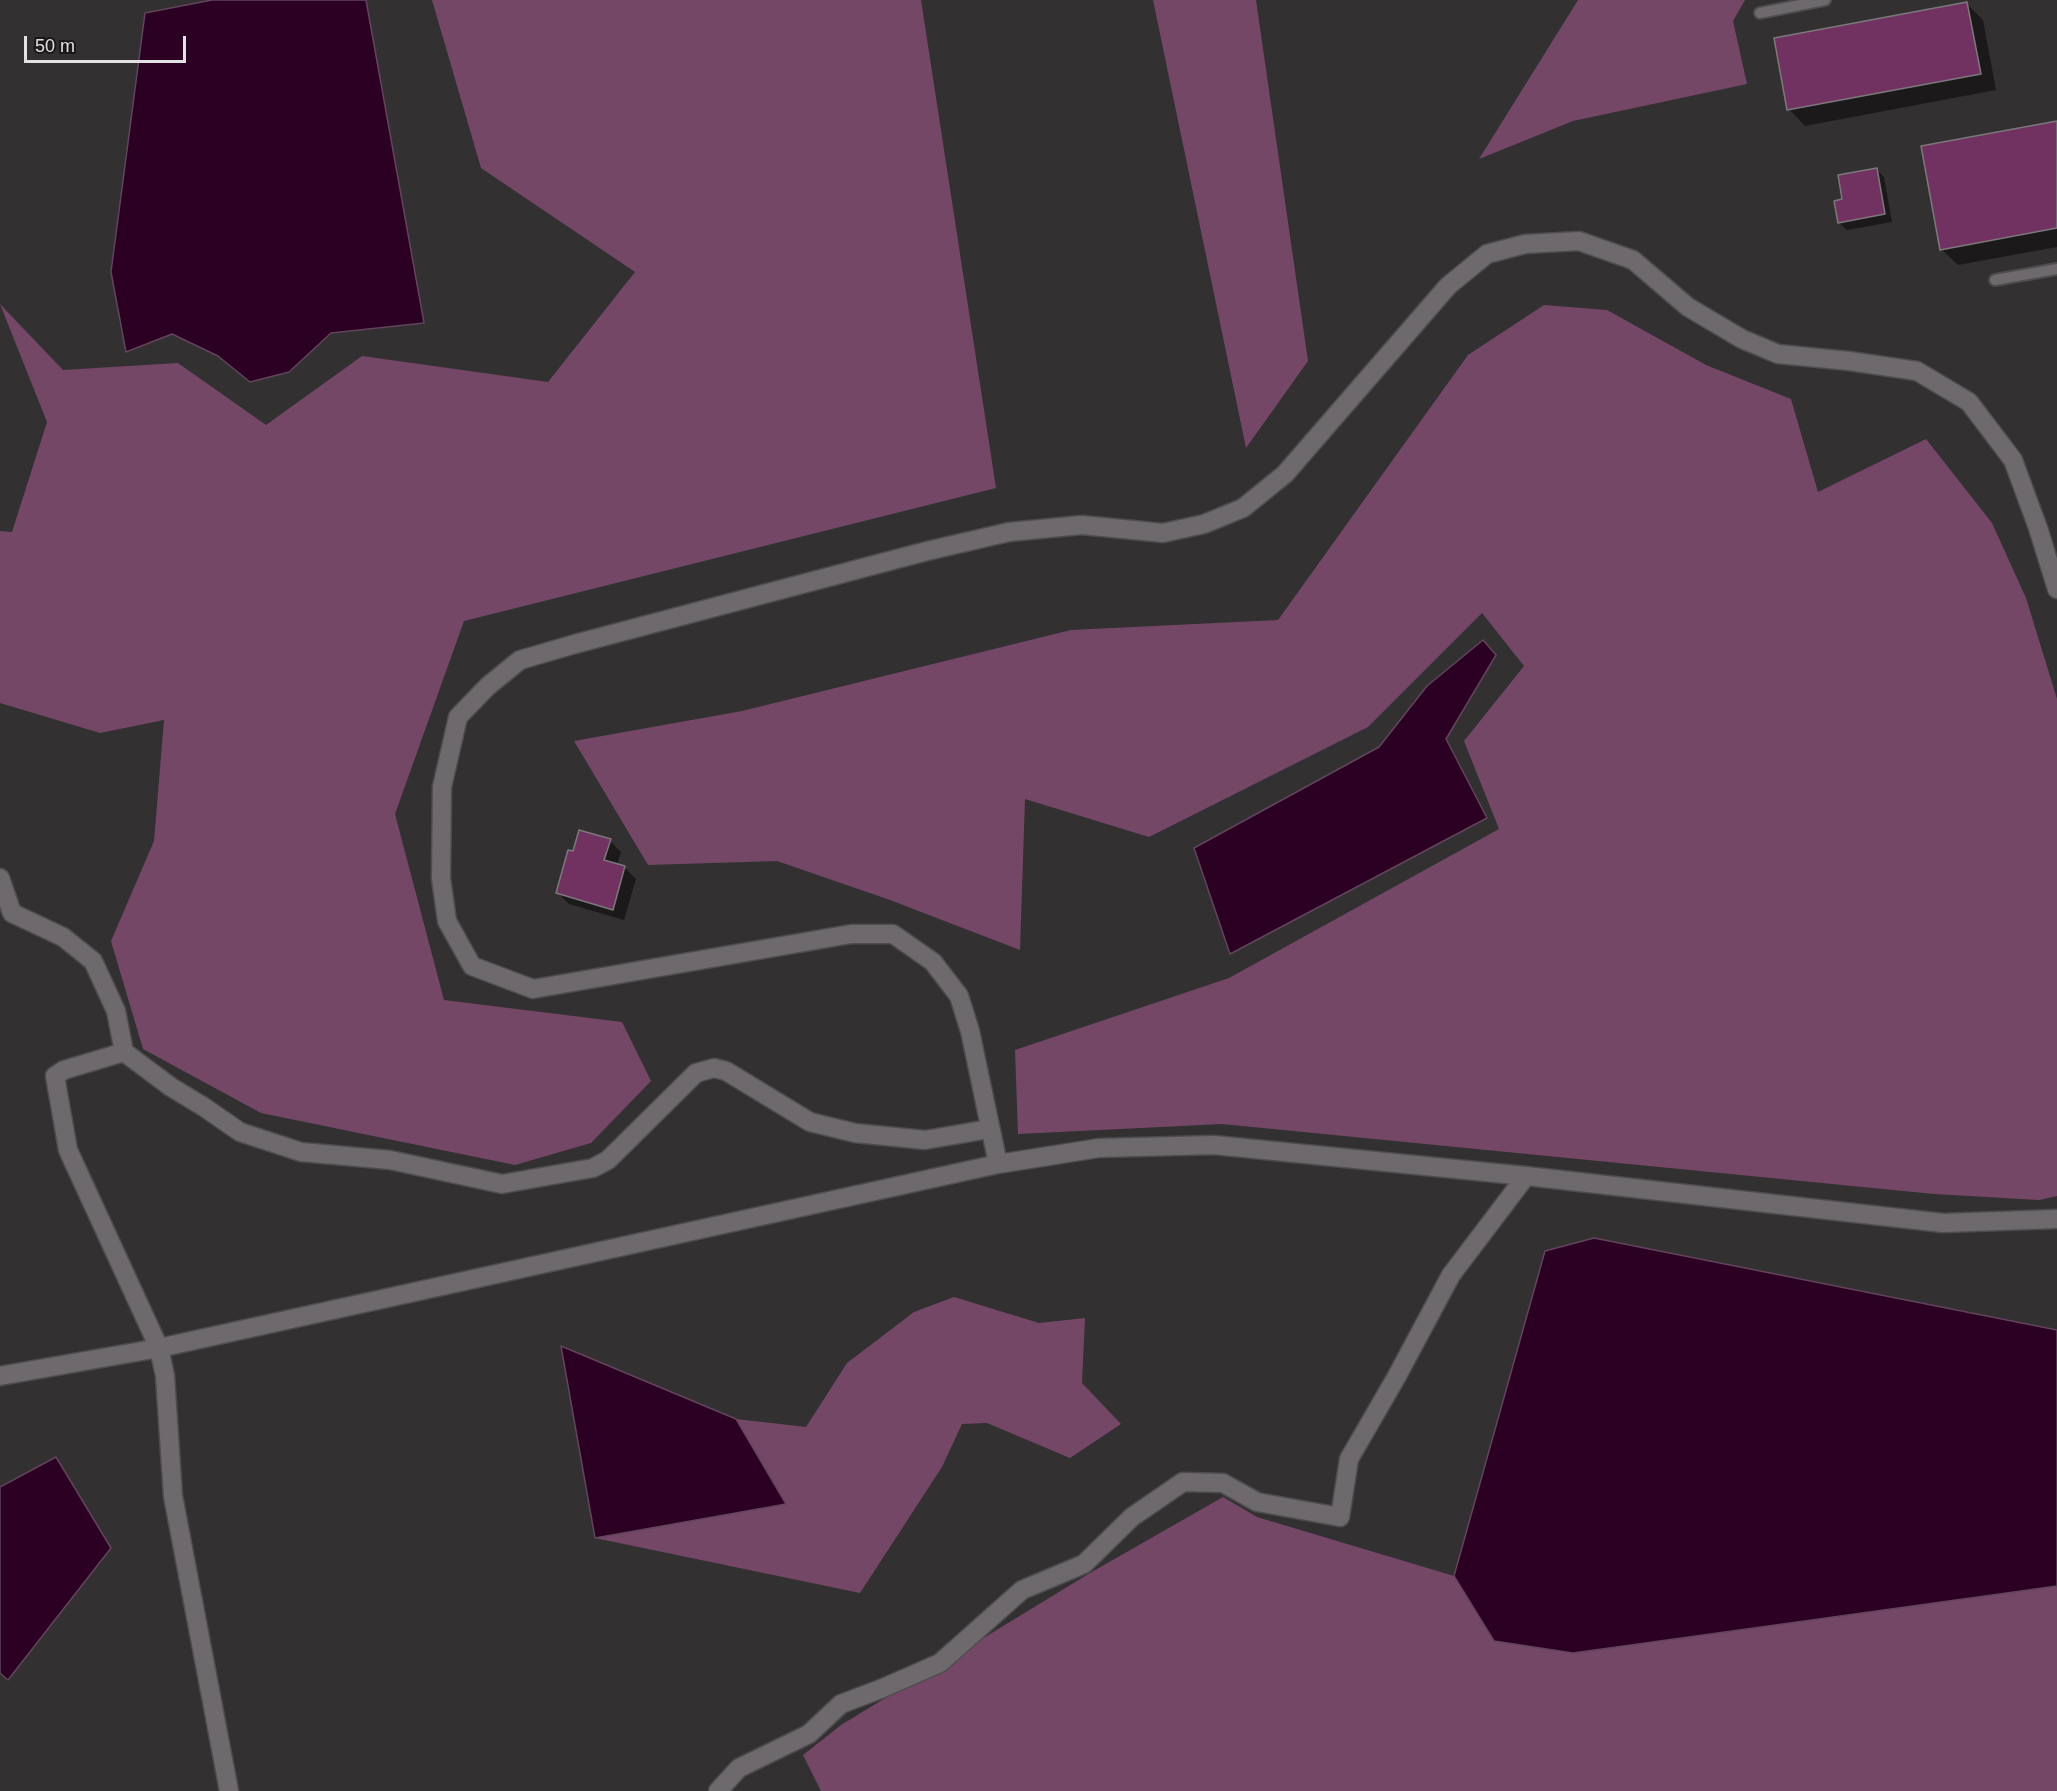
<!DOCTYPE html>
<html>
<head>
<meta charset="utf-8">
<style>
	body { margin:0 }
	#map { position:relative; width:2057px; height:1791px; overflow:hidden; background:#333032; font-family:Arial,sans-serif }
	canvas { display:block }
	.scale { position:absolute; left:24px; top:36px; width:162px; height:27px; box-sizing:border-box; border:3px solid #e4e1e3; border-top:0; padding-left:8px; font-size:18px; line-height:21px; white-space:nowrap; color:#e4e1e3; -webkit-text-stroke:4px #1a1819; paint-order:stroke }
</style>
</head>
<body>
<div id="map">
<canvas width="2057" height="1791"></canvas>
<div class="scale">50 m</div>
</div>
<script>
const context = document.querySelector('canvas').getContext('2d');
context.lineJoin = 'round';
function fillPath(path, color) { context.fillStyle = color; context.fill(path, 'evenodd'); }
function strokePath(path, color, width, dash) { context.strokeStyle = color; context.lineWidth = width; context.lineCap = dash ? 'butt' : 'round'; context.setLineDash(dash || []); context.stroke(path); }
fillPath(new Path2D(`
	M432,0H921L996,488L464,621L395,814L444,1000L622,1022L651,1081L591,1143L515,1165L261,1113L143,1049L111,941L154,841L164,720L100,733L0,703V531L12,532L47,422L0,304L63,370L178,363L266,425L362,356L548,382L635,272L481,168Z
	M1153,0H1256L1308,361L1246,448Z
	M1578,0H1745L1733,21L1747,84L1573,121L1479,159Z
	M1544,305L1607,310L1706,365L1791,399L1818,492L1926,439L1992,523L2026,598L2057,699V1196L2039,1200L1934,1194L1222,1124L1018,1134L1015,1050L1229,978L1499,829L1464,741L1524,666L1482,613L1368,727L1149,837L1025,799L1020,950L890,900L777,861L648,865L574,741L742,711L1071,630L1278,620L1468,355Z
	M954,1297L1039,1323L1085,1318L1082,1383L1121,1424L1070,1458L987,1423L962,1424L942,1467L860,1593L595,1538L785,1504L736,1419L806,1427L847,1363L914,1312Z
	M1223,1497L1257,1517L1454,1576L1494,1641L1573,1653L2057,1586V1791H821L803,1755L841,1725L1090,1573Z`), '#744767');
const water = new Path2D(`
	M212,0H366L424,323L331,333L289,372L250,382L218,356L172,334L126,352L111,272L145,13Z
	M1483,640L1496,655L1446,739L1487,818L1230,954L1194,848L1379,747L1427,686Z
	M1594,1238L2057,1330V1586L1573,1653L1494,1641L1454,1576L1545,1251Z
	M561,1346L736,1419L786,1504L595,1538Z
	M56,1457L111,1548L8,1680L0,1673V1487Z`);
fillPath(water, '#2b0022');
strokePath(water, '#62445c', 1.5);
fillPath(new Path2D(`
	M1967,4L1983,20L1996,90L1805,126L1789,109Z
	M2057,122V247L1958,265L1941,249Z
	M1876,169L1884,177L1892,222L1847,230L1839,223L1844,201Z
	M610,841L621,852L617,865L624,867L636,879L624,920L569,904L558,893L574,853Z`), '#0007');
const building = new Path2D(`
	M1967,2L1981,74L1787,110L1774,38Z
	M2057,121V228L1940,250L1921,146Z
	M1877,168L1885,214L1838,223L1834,201L1842,199L1838,175Z
	M579,830L611,839L604,860L625,866L613,910L556,893L568,850L573,851Z`);
fillPath(building, '#713261');
strokePath(building, '#7c787b', 1.5);
const service = new Path2D(`
	M1760,13L1825,0
	M1995,280L2057,269`);
const minor = new Path2D(`
	M0,878L12,913L63,937L93,961L116,1011L124,1052L171,1087L204,1107L240,1132L301,1152L390,1160L502,1184L593,1168L608,1160L696,1073L714,1068L726,1071L810,1122L855,1133L925,1140L989,1129
	M124,1052L64,1070L55,1076L68,1150L159,1348L165,1376L173,1496L229,1791
	M718,1791L739,1768L809,1734L841,1704L883,1688L940,1663L1022,1590L1084,1564L1132,1517L1183,1482L1223,1483L1257,1502L1340,1517L1349,1459L1397,1376L1451,1275L1526,1176`);
const tertiary = new Path2D(`
	M998,1164L970,1031L959,996L933,962L893,934H851L533,989L472,966L447,921L441,878L442,787L458,717L488,686L520,660L575,644L927,551L1009,532L1082,525L1163,533L1204,524L1243,508L1285,474L1448,286L1487,254L1525,244L1579,241L1633,260L1688,307L1742,339L1778,354L1849,361L1917,371L1969,402L2013,460L2038,528L2057,589
	M0,1376L159,1348L998,1164L1099,1148L1214,1145L1526,1176L1943,1223L2057,1219`);
strokePath(service, '#4f4c4e', 14);
strokePath(minor, '#4f4c4e', 21);
strokePath(tertiary, '#4f4c4e', 21);
strokePath(service, '#6d696c', 10);
strokePath(minor, '#6d696c', 18);
strokePath(tertiary, '#6d696c', 18);
</script>
</body>
</html>
